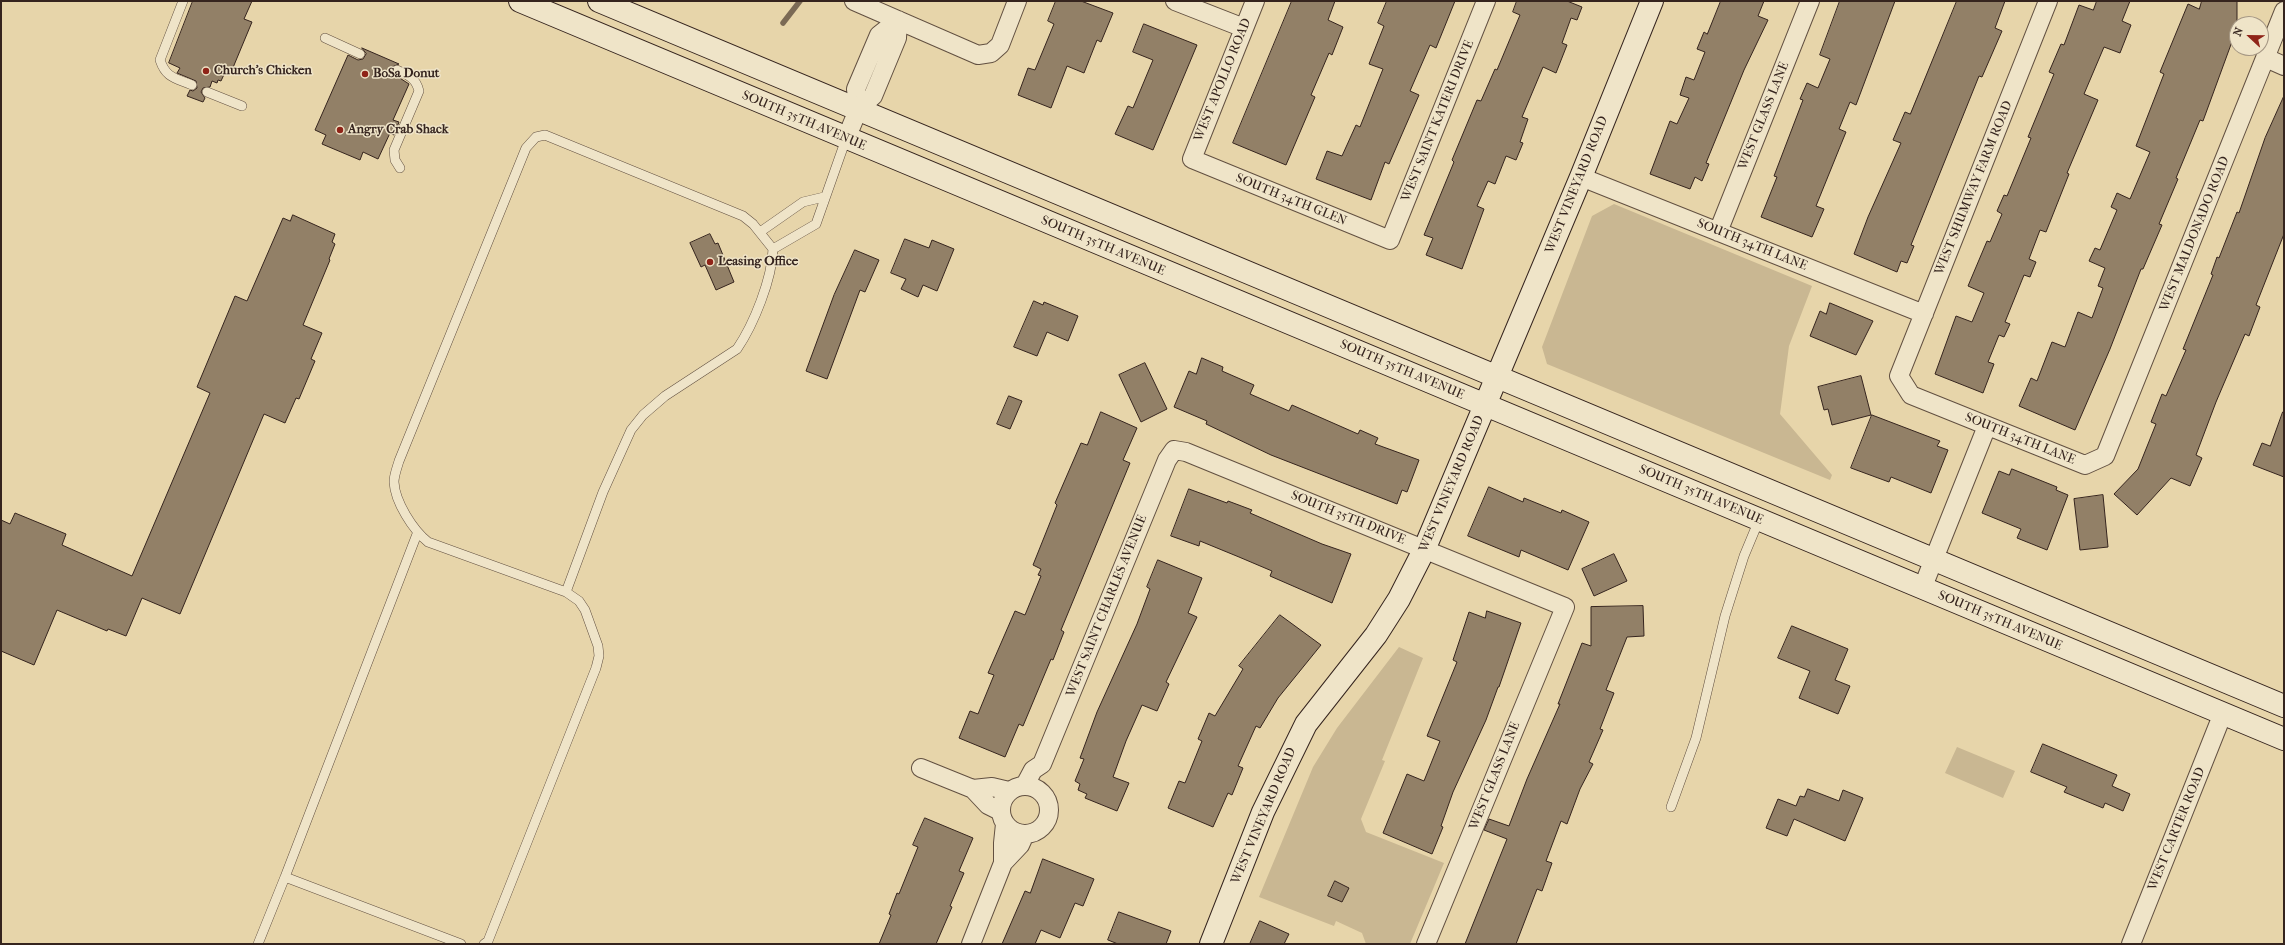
<!DOCTYPE html>
<html>
<head>
<meta charset="utf-8">
<style>
	body { margin:0 }
	#map { position:relative; width:2285px; height:945px; overflow:hidden; background:#e7d5aa; font-family:"IM FELL French Canon",serif }
	canvas { display:block }
	.frame { position:absolute; inset:0; border:2px solid #35241e; pointer-events:none }
	.north { position:absolute; left:2229px; top:16px; width:40px; height:40px; box-sizing:border-box; background:#efe4c8; border:1px solid #a59784; border-radius:50%; rotate:292deg; font-size:11px; font-weight:700; line-height:16px; text-align:center; color:#35241e }
	.north::after { content:''; display:block; margin:auto; width:14px; height:18px; background:#8f2418; clip-path:polygon(50% 0,100% 100%,50% 72%,0 100%) }
</style>
</head>
<body>
<div id="map">
<canvas width="2285" height="945"></canvas>
<div class="frame"></div>
<div class="north">N</div>
</div>
<script>
const context = document.querySelector('canvas').getContext('2d');
context.lineJoin = 'round';
function fillPath(path, color) { context.fillStyle = color; context.fill(path, 'evenodd'); }
function strokePath(path, color, width, dash) { context.strokeStyle = color; context.lineWidth = width; context.lineCap = dash ? 'butt' : 'round'; context.setLineDash(dash || []); context.stroke(path); }
function write(font, color, halo, rows, align = 'center') {
  context.font = font + ' "IM FELL French Canon",serif'; context.lineWidth = 3; context.setLineDash([]); context.textBaseline = 'middle'; context.strokeStyle = halo; context.fillStyle = color; for (const [text, x, y, turn = 0] of rows) {
    context.save(); context.translate(x, y); context.rotate((+turn || 0) * Math.PI / 180); context.textAlign = isNaN(turn) ? turn : align; if (halo) context.strokeText(text, 0, 0); context.fillText(text, 0, 0); context.restore();
  }
}
fillPath(new Path2D(`
	M1614,204L1812,286L1789,346L1780,414L1832,475L1830,480L1547,364L1542,347L1592,216Z
	M1399,647L1423,658L1382,760L1385,761L1361,819L1366,832L1444,863L1410,944H1366L1362,933L1336,921L1334,926L1259,897L1313,767L1337,728Z
	M1957,747L2015,771L2003,798L1945,773Z`), '#c9b792');
strokePath(new Path2D(`
	M783,23L800,1`), '#7b6a55', 5.5);
const building = new Path2D(`
	M193,1H252L244,19L252,22L232,70L227,68L221,81L218,80L217,83L212,81L210,87L203,88L201,92L205,98L203,102L187,96L190,90L193,91L197,88L196,81L177,73L180,68L169,63Z
	M1056,1H1081L1113,13L1101,42L1097,40L1084,73L1067,66L1051,108L1018,95L1028,68L1035,70L1054,24L1048,21Z
	M1292,1H1335L1328,20L1343,27L1332,55L1329,53L1311,95L1315,97L1286,165L1233,143Z
	M1387,1H1455L1436,48L1430,45L1410,91L1419,95L1389,164L1385,162L1371,200L1316,179L1327,151L1342,156L1356,125L1360,127L1383,69L1369,64L1384,26L1378,23Z
	M1517,1H1567L1582,7L1577,20L1571,18L1562,43L1567,45L1556,73L1543,67L1522,117L1528,119L1520,142L1523,143L1516,160L1506,156L1495,184L1488,181L1477,206L1484,209L1462,269L1426,255L1433,238L1424,235L1454,162L1452,160L1477,100L1481,101L1495,69L1497,70L1520,15L1513,12Z
	M1721,1H1764L1758,16L1768,20L1744,70L1706,163L1709,164L1702,181L1695,177L1690,189L1650,174L1670,121L1677,124L1689,98L1680,95L1686,77L1694,80L1705,52L1697,49L1704,32L1707,34Z
	M1840,1H1895L1856,105L1850,102L1839,129L1846,132L1816,206L1824,209L1812,237L1761,217L1777,177L1774,176L1803,100L1800,99L1807,83L1818,88L1830,59L1820,55Z
	M1957,1H2005L1995,28L2002,31L1982,77L1979,76L1911,245L1914,246L1907,263L1901,261L1897,272L1854,254L1868,217L1901,143L1893,140L1905,112L1910,114Z
	M2097,1H2130L2122,21L2131,25L2120,53L2104,47L2084,94L2098,100L2067,173L2069,174L2046,232L2040,230L2029,259L2036,262L2030,277L2024,275L2005,322L2010,324L2004,337L1999,335L1988,362L1994,364L1983,393L1935,374L1956,316L1972,322L1984,293L1968,286L1987,241L1990,242L2002,214L1997,211L2004,195L2007,196L2031,138L2028,137L2054,74L2049,72L2061,44L2064,45L2079,5L2093,10Z
	M2202,1H2237V28L2203,121L2200,120L2176,178L2178,179L2159,224L2162,225L2143,269H2141L2110,349L2075,430L2019,406L2031,378L2037,381L2052,342L2065,347L2078,312L2092,318L2103,288L2098,286L2105,268L2089,261L2095,248L2100,250L2117,210L2111,207L2117,193L2130,199L2150,152L2136,146L2164,74L2160,72L2188,4L2199,9Z
	M1144,24L1197,45L1153,150L1115,134L1128,106L1133,108L1153,60L1133,52Z
	M362,48L399,64L392,67V73L409,84L393,120L399,122L394,135L390,133L378,159L363,152L360,160L322,144L326,135L315,130L348,55L358,60L363,59L366,54Z
	M2284,96V234L2256,305L2260,307L2249,336L2245,334L2216,402L2196,455L2202,458L2190,486L2171,478L2137,515L2114,494L2138,469L2156,424L2151,422L2162,394L2166,396L2186,350L2183,349L2213,275L2211,274L2217,257L2219,258L2237,212L2239,213L2265,138Z
	M293,215L335,234L332,242L335,244L329,259L330,260L303,325L322,333L311,359L315,361L299,399L296,398L285,423L264,414L180,614L142,598L126,636L108,629L107,631L57,610L34,665L1,651V520L10,524L15,513L66,534L62,545L132,576L210,393L197,387L235,296L247,301L283,218L290,221Z
	M710,234L715,244L718,243L734,282L716,290L705,265L701,267L690,243Z
	M905,239L929,248L932,240L954,249L937,291L923,285L918,297L901,289L906,279L891,273Z
	M855,250L879,260L865,292L860,290L827,379L806,371L834,295Z
	M1034,301L1043,305L1044,302L1078,316L1068,341L1047,332L1037,356L1014,347Z
	M1830,303L1873,321L1856,355L1810,336L1820,311L1826,314Z
	M1202,358L1223,367L1222,371L1254,385L1250,394L1289,411L1292,405L1358,434L1360,430L1378,438L1375,444L1419,460L1407,492L1402,490L1397,504L1271,455L1206,424L1207,421L1174,407L1189,371L1196,374Z
	M1145,363L1167,409L1141,422L1119,375Z
	M1861,376L1871,415L1832,425L1828,409L1824,410L1818,387Z
	M1009,396L1022,401L1010,429L997,424Z
	M1101,412L1137,428L1123,460L1130,463L1061,630L1064,632L1053,660L1051,659L1023,726L1019,724L1005,757L959,738L970,711L978,714L994,675L988,673L1015,611L1025,615L1041,576L1038,575L1041,569L1033,565L1057,505L1055,503L1081,443L1087,445Z
	M2283,412H2284V477L2253,465L2262,443L2270,446Z
	M1872,415L1940,441L1937,446L1948,450L1931,493L1891,477L1889,482L1851,468Z
	M2012,469L2057,487L2056,490L2068,495L2047,550L2017,538L2021,529L1982,513L1999,471L2009,475Z
	M1489,487L1523,502L1524,498L1561,513L1562,510L1589,522L1568,570L1521,550L1519,557L1468,536Z
	M1189,489L1227,503L1228,501L1252,510L1250,513L1322,544L1351,554L1332,603L1270,576L1272,571L1239,557L1200,541L1199,546L1171,536Z
	M2103,495L2108,547L2080,550L2074,499Z
	M1614,554L1627,581L1594,596L1582,569Z
	M1158,560L1202,578L1188,613L1197,617L1166,682L1169,684L1157,711L1142,705L1126,741L1113,777L1129,783L1117,811L1085,798L1087,794L1078,790L1080,784L1075,781L1084,759L1080,758L1097,712L1137,624L1150,589L1147,587Z
	M1643,606L1644,636L1627,637L1606,690L1614,693L1600,729L1603,730L1589,762L1593,764L1580,789L1567,824L1561,821L1546,861L1552,863L1542,891L1537,889L1516,944H1465L1507,839L1484,830L1489,819L1509,826L1527,779L1560,704H1558L1582,643L1591,646V607Z
	M1487,611L1521,623L1499,687H1498L1486,720L1453,792L1441,826L1443,827L1432,854L1383,833L1407,774L1424,781L1440,741L1427,736L1457,662L1453,660L1469,612L1485,618Z
	M1280,615L1321,645L1278,698L1260,728L1256,726L1238,766L1243,768L1232,795L1228,793L1213,827L1168,808L1179,781L1185,783L1202,741L1198,739L1209,713L1215,716L1243,669L1239,666Z
	M1792,626L1848,649L1835,680L1850,686L1838,714L1799,698L1810,671L1778,658Z
	M2043,744L2117,775L2112,786L2130,794L2123,811L2105,803L2103,808L2064,792L2067,787L2031,772Z
	M1808,789L1839,801L1843,790L1863,798L1845,841L1794,819L1787,836L1766,828L1778,799L1796,806L1800,796L1804,797Z
	M925,818L973,838L959,871L964,873L950,906L952,907L936,944H879L891,915L889,914L897,893L899,894L918,847L913,845Z
	M1043,859L1094,879L1083,906L1075,903L1060,938L1041,930L1035,944H1002L1025,891L1030,893Z
	M1335,881L1349,888L1342,902L1328,896Z
	M1119,912L1171,931L1166,944H1118L1108,940Z
	M1260,921L1289,934L1284,944H1250Z`);
fillPath(building, '#928067');
strokePath(building, '#35241e', 1);
const lane = new Path2D(`
	M183,1L160,60C166,78 175,78 192,85
	M325,38L360,54
	M397,70C408,75 416,78 419,91L394,150L395,160L400,168
	M207,92L242,106
	M545,135L743,216L753,224L773,249C772,279 754,324 737,349L665,396L643,415L631,430L603,492L566,592L428,542C413,530 395,502 394,482C394,475 397,468 399,461L526,148L536,137Z
	M760,232L803,202L824,197
	M773,249L816,224L846,139
	M417,534L285,877L461,944
	M1671,807L1696,738L1725,616L1744,556L1759,520
	M258,944L285,877
	M484,944L488,941L596,668L599,656L598,646L585,610L579,601L566,592`);
const street = new Path2D(`
	M854,1L978,55L991,53L1000,45L1017,1
	M1175,1L1244,28
	M1255,1L1192,159L1390,240L1486,1
	M2048,1L1899,376L1911,395L2085,465L2105,456L2284,11
	M2266,58L2284,66
	M858,110L856,89L879,35L898,20
	M846,139L858,110L873,96L897,38L898,20
	M1581,177L1924,314
	M1718,232L1810,1
	M1922,589L1987,426
	M921,768L973,789L988,805L1000,811
	M1025,785L1033,770L1042,764L1167,460L1174,450L1186,452L1565,607L1426,944
	M1001 810a24 24 0 1 1 48 0a24 24 0 1 1-48 0Z
	M973,789L992,787L1009,791
	M1003,863V843L1005,824
	M971,944L1003,863L1020,845L1025,834
	M2131,944L2223,713`);
const secondary = new Path2D(`
	M520,1L2284,739
	M599,1L2284,706
	M1211,944L1263,812L1306,724L1376,635L1399,599L1424,550L1581,177L1652,1`);
strokePath(lane, '#625041', 10);
strokePath(street, '#625041', 20);
strokePath(secondary, '#35241e', 24);
strokePath(lane, '#efe4c8', 9);
strokePath(street, '#efe4c8', 18);
strokePath(secondary, '#efe4c8', 22);
for (const [x, y, r, color] of [
	[206,71,4,"#8f2418"],
	[365,74,4,"#8f2418"],
	[340,130,4,"#8f2418"],
	[710,262,4,"#8f2418"]
]) { const dot = new Path2D(); dot.arc(x, y, r, 0, 2 * Math.PI); context.fillStyle = color; context.fill(dot); strokePath(dot, '#efe4c8', 1.5); }
write('bold 13px', '#35241e', '#efe4c8', [
	["Church's Chicken",214,71],
	["BoSa Donut",373,74],
	["Angry Crab Shack",348,130],
	["Leasing Office",718,262]
], 'left');
write('13px', '#35241e', '#efe4c8', [
	["WEST APOLLO ROAD",1223,80,-68],
	["WEST GLASS LANE",1764,116,-68],
	["SOUTH 35TH AVENUE",804,121,23],
	["WEST SAINT KATERI DRIVE",1438,121,-68],
	["WEST VINEYARD ROAD",1577,185,-68],
	["WEST SHUMWAY FARM ROAD",1974,188,-68],
	["SOUTH 34TH GLEN",1291,200,22],
	["WEST MALDONADO ROAD",2195,234,-68],
	["SOUTH 34TH LANE",1752,245,22],
	["SOUTH 35TH AVENUE",1103,246,23],
	["SOUTH 35TH AVENUE",1402,370,23],
	["SOUTH 34TH LANE",2020,439,22],
	["WEST VINEYARD ROAD",1452,484,-67],
	["SOUTH 35TH AVENUE",1701,495,23],
	["SOUTH 35TH DRIVE",1348,518,22],
	["WEST SAINT CHARLES AVENUE",1107,606,-68],
	["SOUTH 35TH AVENUE",2000,621,23],
	["WEST GLASS LANE",1495,776,-68],
	["WEST VINEYARD ROAD",1264,816,-67],
	["WEST CARTER ROAD",2177,829,-68]
]);
</script>
</body>
</html>
